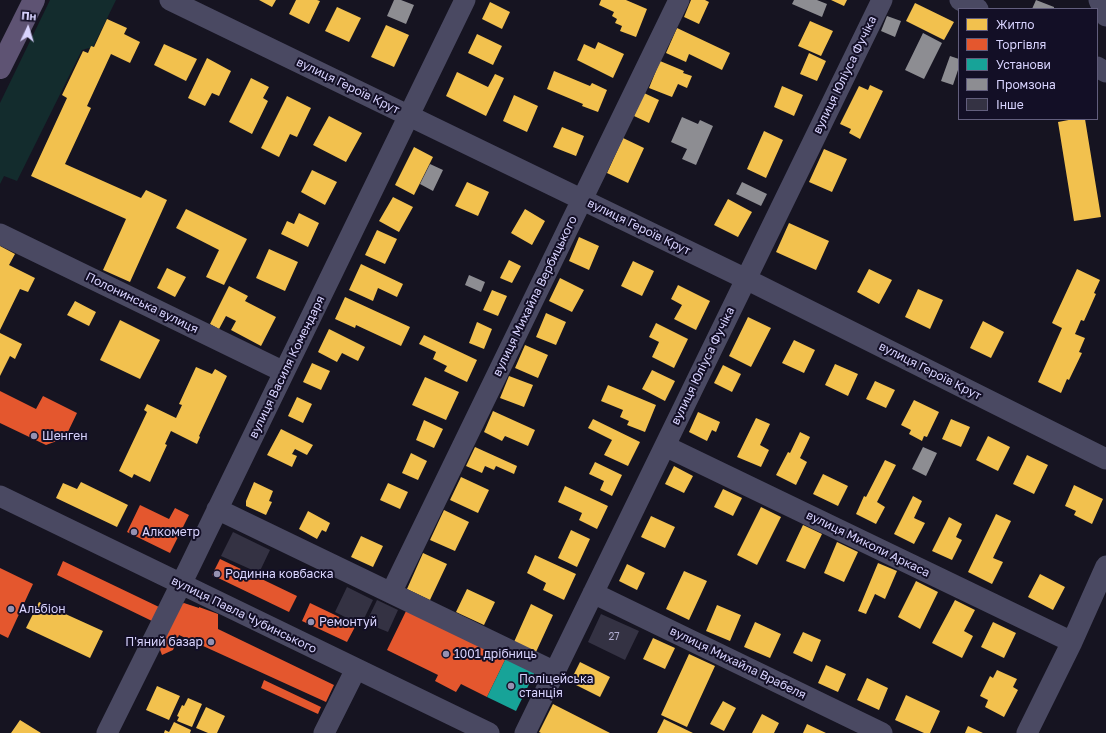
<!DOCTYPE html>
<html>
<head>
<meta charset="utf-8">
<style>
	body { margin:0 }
	#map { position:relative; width:1106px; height:733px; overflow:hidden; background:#161421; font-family:"Golos Text",sans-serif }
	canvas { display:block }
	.legend { position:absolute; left:958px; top:8px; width:140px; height:112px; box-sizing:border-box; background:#130f26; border:1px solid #625e7d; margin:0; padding:5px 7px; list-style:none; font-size:12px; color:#d9d4ff }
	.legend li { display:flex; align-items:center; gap:8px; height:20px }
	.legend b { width:20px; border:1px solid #625e7d }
	.north { position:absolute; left:8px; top:8px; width:40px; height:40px; -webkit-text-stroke:3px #130f26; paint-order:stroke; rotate:4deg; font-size:11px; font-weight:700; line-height:16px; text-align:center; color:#d9d4ff }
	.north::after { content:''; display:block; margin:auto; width:14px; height:18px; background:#d9d4ff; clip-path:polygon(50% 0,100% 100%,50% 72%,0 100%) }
</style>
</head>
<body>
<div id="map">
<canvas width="1106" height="733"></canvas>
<ul class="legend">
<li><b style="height:11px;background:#f2c14e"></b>Житло</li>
<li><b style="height:11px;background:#e4572e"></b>Торгівля</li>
<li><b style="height:11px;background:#17a398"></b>Установи</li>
<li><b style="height:11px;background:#8d8d92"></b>Промзона</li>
<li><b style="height:11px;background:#343243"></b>Інше</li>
</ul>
<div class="north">Пн</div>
</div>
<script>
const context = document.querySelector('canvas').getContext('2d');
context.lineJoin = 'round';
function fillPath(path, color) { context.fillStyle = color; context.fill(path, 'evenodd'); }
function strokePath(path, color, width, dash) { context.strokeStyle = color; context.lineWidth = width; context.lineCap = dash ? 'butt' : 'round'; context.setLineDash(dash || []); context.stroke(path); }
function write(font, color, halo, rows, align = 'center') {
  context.font = font + ' "Golos Text",sans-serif'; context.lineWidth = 4; context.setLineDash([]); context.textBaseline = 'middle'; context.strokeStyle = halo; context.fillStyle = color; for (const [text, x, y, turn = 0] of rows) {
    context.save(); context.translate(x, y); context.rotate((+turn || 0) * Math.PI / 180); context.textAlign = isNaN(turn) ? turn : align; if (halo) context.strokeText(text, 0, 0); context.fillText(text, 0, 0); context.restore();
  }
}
fillPath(new Path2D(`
	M50,0H116L93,47L82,50L17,181L4,176L0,184V103Z`), '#132c2d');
fillPath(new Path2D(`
	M259,0H276L272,7Z
	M296,0H317L320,1L309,24L289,14Z
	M601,0H626L647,9L636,37L620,31L622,26L615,23L617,19L612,16L614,12L599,5Z
	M691,0H705L709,2L699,24L684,17Z
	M831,0H847L844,6Z
	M490,2L510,12L502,29L482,19Z
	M915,3L954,22L944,40L906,21Z
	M337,7L361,18L349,42L325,31Z
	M107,19L127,28L124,34L140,42L130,63L111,54L87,106L91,108L65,164L141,198L146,190L167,200L130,282L103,270L126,219L31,176L67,98L62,95L83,51L88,53L91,46L94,47Z
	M810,21L833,31L821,56L798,46Z
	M386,25L409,35L394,67L371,57Z
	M677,28L730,53L722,70L689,54L686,62L666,53Z
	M477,34L502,46L493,65L468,53Z
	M598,42L624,54L613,78L577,60L584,44L595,49Z
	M164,44L197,59L186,81L154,65Z
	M809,53L826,61L817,81L800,74Z
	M207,58L231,71L219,96L212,93L205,106L188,98Z
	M660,61L684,71L683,73L692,76L687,88L678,84L672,97L649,88Z
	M554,71L590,86L592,83L607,90L598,112L582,106L583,104L547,89Z
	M457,72L488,87L495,74L504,78L486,116L446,96Z
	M251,78L269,87L263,98L268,101L252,134L229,122Z
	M870,85L883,91L860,139L849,133L851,129L840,124L859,86L868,90Z
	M782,86L803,95L794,116L774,107Z
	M644,93L659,100L649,123L634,116Z
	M514,95L538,106L527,132L503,121Z
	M287,96L311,108L297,137L290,134L279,157L261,148Z
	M329,116L362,133L346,162L313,145Z
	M1074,119H1085L1101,217L1074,221L1058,122Z
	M562,127L584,136L576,156L553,147Z
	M764,131L783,140L766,178L747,169Z
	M623,138L644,148L628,183L607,173Z
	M414,147L433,157L414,195L395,185Z
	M824,149L847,159L832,192L809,182Z
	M312,170L337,182L325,205L301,192Z
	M467,182L489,192L478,216L455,206Z
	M393,197L413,207L399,232L379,221Z
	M728,199L752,212L738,237L714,225Z
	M186,209L247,239L224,285L206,277L219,250L176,228Z
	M525,209L545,221L532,245L511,233Z
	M299,213L319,223L308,247L281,234L287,221L294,224Z
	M789,223L829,241L816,270L776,252Z
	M377,230L397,239L385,264L365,255Z
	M579,237L599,246L589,270L569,261Z
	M0,246L15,254L9,265L35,278L28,292L20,289L0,330Z
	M269,249L298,262L285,291L256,278Z
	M509,260L521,266L512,283L500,278Z
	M633,261L654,271L642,296L621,286Z
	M361,264L403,284L397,297L378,288L373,301L349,290Z
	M167,268L186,277L175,297L157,288Z
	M869,269L892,280L879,304L857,292Z
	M1077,269L1100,280L1094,293L1096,294L1084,321L1081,320L1075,334L1085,338L1079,352L1082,353L1069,380L1067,379L1061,393L1038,382L1062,328L1052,323Z
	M560,278L584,290L572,312L549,301Z
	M678,285L710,301L696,330L674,319L682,305L671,299Z
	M229,286L248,296L245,301L276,317L261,346L231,330L236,321L226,316L219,329L210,324Z
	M918,289L943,300L930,329L905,317Z
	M492,290L507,296L498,316L483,310Z
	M345,297L410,327L401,346L356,325L355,328L335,319Z
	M75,301L96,312L89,326L67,315Z
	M546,313L566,322L556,345L536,337Z
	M748,317L771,328L751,367L729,356Z
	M120,320L160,340L140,379L100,360Z
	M983,321L1004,332L991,358L970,348Z
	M477,322L492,329L484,349L469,343Z
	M656,323L688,339L674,368L652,357L659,342L649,337Z
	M329,329L365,347L358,361L342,353L337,362L318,352Z
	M0,333L22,344L15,359L10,356L0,376Z
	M424,335L477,360L467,382L444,371L447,366L433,359L436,352L419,344Z
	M794,340L815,350L804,373L782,363Z
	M525,345L548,355L538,378L515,368Z
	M312,363L330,371L321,390L303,382Z
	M835,364L858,374L848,396L825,385Z
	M723,365L741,374L732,392L714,383Z
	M196,367L212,374L215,369L227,376L199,436L200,437L197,444L171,431L165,444L167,445L150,482L134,474L132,478L119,471L147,412L144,410L147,404L176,418L182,405L179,404Z
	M652,370L675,381L665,401L642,389Z
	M509,376L533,385L524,407L500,398Z
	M425,377L459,392L446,420L412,405Z
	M875,381L895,390L886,408L866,399Z
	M608,385L656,405L645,432L627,425L629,421L620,417L623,410L601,401Z
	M297,397L312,404L303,423L288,416Z
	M914,400L939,412L927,437L924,436L922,441L909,434L911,430L901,425Z
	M493,411L535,430L528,446L505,436L502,441L484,432Z
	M698,412L720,422L716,432L712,430L707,441L689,432Z
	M756,418L770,424L760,445L769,450L761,467L737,457Z
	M593,419L640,442L628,466L604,455L612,440L588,428Z
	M951,419L970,427L961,447L942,439Z
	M424,420L443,429L434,448L416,440Z
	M281,429L313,445L307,455L295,449L292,454L297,456L292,467L267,455Z
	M800,432L810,437L800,458L807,462L796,485L776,475L788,452L790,453Z
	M988,436L1010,447L998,471L976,460Z
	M475,447L517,466L514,474L496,466L494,470L485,466L482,473L466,466Z
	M411,453L427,461L418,480L402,473Z
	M1027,455L1048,465L1034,494L1013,484Z
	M885,460L896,465L877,502L885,507L876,524L856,514L864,496L866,497Z
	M595,462L622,475L612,496L600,490L604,481L589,474Z
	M674,466L693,476L684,493L665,484Z
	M823,474L848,486L838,506L813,494Z
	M461,477L489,490L478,513L450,500Z
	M81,482L128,505L117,527L56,498L63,483L77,489Z
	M254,482L273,491L269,501L272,502L266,515L246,506V501Z
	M388,483L408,492L400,509L380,500Z
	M1074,485L1103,499L1092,524L1074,515L1076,511L1065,506Z
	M565,486L608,506L597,529L579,520L582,513L558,502Z
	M723,489L742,498L733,516L714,507Z
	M913,496L922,501L914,518L925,523L914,544L894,534Z
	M761,507L781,517L757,565L737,555Z
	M444,510L469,522L455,551L430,540Z
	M308,511L330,523L326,532L322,530L317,539L299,529Z
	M996,514L1011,521L993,558L1003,562L992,584L968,572Z
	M651,516L675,527L665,548L641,537Z
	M949,517L962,524L956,537L962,540L952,560L932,551Z
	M803,525L822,534L805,569L786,561Z
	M571,530L590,539L577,567L558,558Z
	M361,536L383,546L373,567L351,557Z
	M837,542L858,552L844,582L824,573Z
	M423,553L447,564L430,600L407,589Z
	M535,555L576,574L564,600L543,590L546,583L527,573Z
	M878,563L897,571L885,599L875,594L866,614L858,611Z
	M627,564L645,573L637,590L619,581Z
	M684,571L707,581L689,620L666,609Z
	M1040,574L1065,587L1053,610L1028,597Z
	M916,581L938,592L920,629L898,617Z
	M467,589L495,602L484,625L456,612Z
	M955,600L975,610L964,631L973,636L962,658L932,643Z
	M39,602L103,631L90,658L26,628Z
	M531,604L553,615L536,652L514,642Z
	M717,605L741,615L730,641L706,631Z
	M755,622L781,634L770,658L744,647Z
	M993,622L1016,633L1004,658L981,647Z
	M803,632L821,640L812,662L793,653Z
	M653,638L675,648L665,669L643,659Z
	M689,654L715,666L687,727L661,715Z
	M580,662L610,677L600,697L570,682Z
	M826,665L846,674L838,692L818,683Z
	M997,670L1017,679L1013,687L1018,690L1004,717L985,707L988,700L980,696L990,676L993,678Z
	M867,678L888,688L879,710L857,700Z
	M157,686L180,696L169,720L146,710Z
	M906,695L940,711L930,733H924L895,720Z
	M188,698L202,704L192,727L177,721L179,717L177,716L182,705L184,706Z
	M723,701L736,708L724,731L710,724Z
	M553,704L610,733H541L539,732Z
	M206,707L225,716L217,733H208L196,728Z
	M762,714L779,723L774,733H752Z
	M664,719L693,733H657Z
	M20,720L41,733H11Z
	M174,722L191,730L190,733H164L165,730L169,732Z
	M807,724L826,733H803Z
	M968,726L983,733H965Z`), '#f2c14e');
fillPath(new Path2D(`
	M0,391L36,409L43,396L77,413L65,438L46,445L0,423Z
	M140,505L169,519L175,508L189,515L170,553L127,532Z
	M220,559L297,596L289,612L212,575Z
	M63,561L159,607L152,621L57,575Z
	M0,568L33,584L8,638L0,634Z
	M184,603L199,608V607L218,614V629L334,685L326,702L179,635L173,650L162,655L159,647L180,605Z
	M310,603L356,625L347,642L302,621Z
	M407,609L506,658L487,697L461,684L456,692L435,681L438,675L387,650Z
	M264,680L321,707L318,714L261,688Z`), '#e4572e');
fillPath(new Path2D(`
	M506,658L535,672L516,711L487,697Z`), '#17a398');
fillPath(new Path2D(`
	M394,0H401L414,5L406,24L387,16Z
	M794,0H817L827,4L822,17L792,4Z
	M1036,0L1054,7V9H1032Z
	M887,16L901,21L895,37L881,31Z
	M923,33L942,43L924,79L905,70Z
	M950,56L959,59V67L953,85L941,81Z
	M682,117L698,124L700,120L713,126L696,165L682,159L687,149L671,142Z
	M430,164L443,170L433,191L420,184Z
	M742,182L767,194L761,206L736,194Z
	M469,275L485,282L481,292L465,285Z
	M923,447L937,453L926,476L912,469Z`), '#8d8d92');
fillPath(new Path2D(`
	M233,532L270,550L259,573L221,556Z
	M347,587L373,600L361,625L335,612Z
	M377,600L398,610L388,632L366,623Z
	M601,614L639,631L625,660L588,642Z`), '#343243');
strokePath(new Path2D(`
	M170,0L746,279L1106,459
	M960,0L978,9
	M1099,0L1106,16
	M1097,67L1106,72
	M0,234L284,372
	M665,446L1072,642
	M0,496L489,733
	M217,509L555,672
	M391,593L679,0
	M593,593L882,733
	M107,733L188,570L465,0
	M324,733L356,669
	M525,733L882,0
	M1027,733L1072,642L1106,566`), '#4a4962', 21);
strokePath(new Path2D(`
	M0,68L34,0`), '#5e5373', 22);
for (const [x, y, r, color] of [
	[34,436,4,"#9591b1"],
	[134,532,4,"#9591b1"],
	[217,574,4,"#9591b1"],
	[11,609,4,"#9591b1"],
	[311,622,4,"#9591b1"],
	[211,642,4,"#9591b1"],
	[446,654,4,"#9591b1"],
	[511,686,4,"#9591b1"]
]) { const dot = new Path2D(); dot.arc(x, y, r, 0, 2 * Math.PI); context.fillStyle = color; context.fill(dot); strokePath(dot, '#130f26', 1.5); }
write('10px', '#b0acd0', null, [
	["27",614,637]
]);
write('12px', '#d9d4ff', '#130f26', [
	["вулиця Юліуса Фучіка",845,75,-64],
	["вулиця Героїв Крут",348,86,26],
	["вулиця Героїв Крут",639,227,26],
	["вулиця Михайла Вербицького",535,296,-64],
	["Полонинська вулиця",142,303,26],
	["вулиця Юліуса Фучіка",703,366,-64],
	["вулиця Василя Комендаря",287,367,-64],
	["вулиця Героїв Крут",930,371,27],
	["вулиця Миколи Аркаса",868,544,26],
	["вулиця Павла Чубинського",244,615,26],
	["вулиця Михайла Врабеля",738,663,26]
]);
write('12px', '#d9d4ff', '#130f26', [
	["Шенген",42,436],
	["Алкометр",142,532],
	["Родинна ковбаска",225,574],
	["Альбіон",19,609],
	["Ремонтуй",319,622],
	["П'яний базар",203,642,"right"],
	["1001 дрібниць",454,654],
	["Поліцейська",519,679],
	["станція",519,693]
], 'left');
</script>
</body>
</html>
